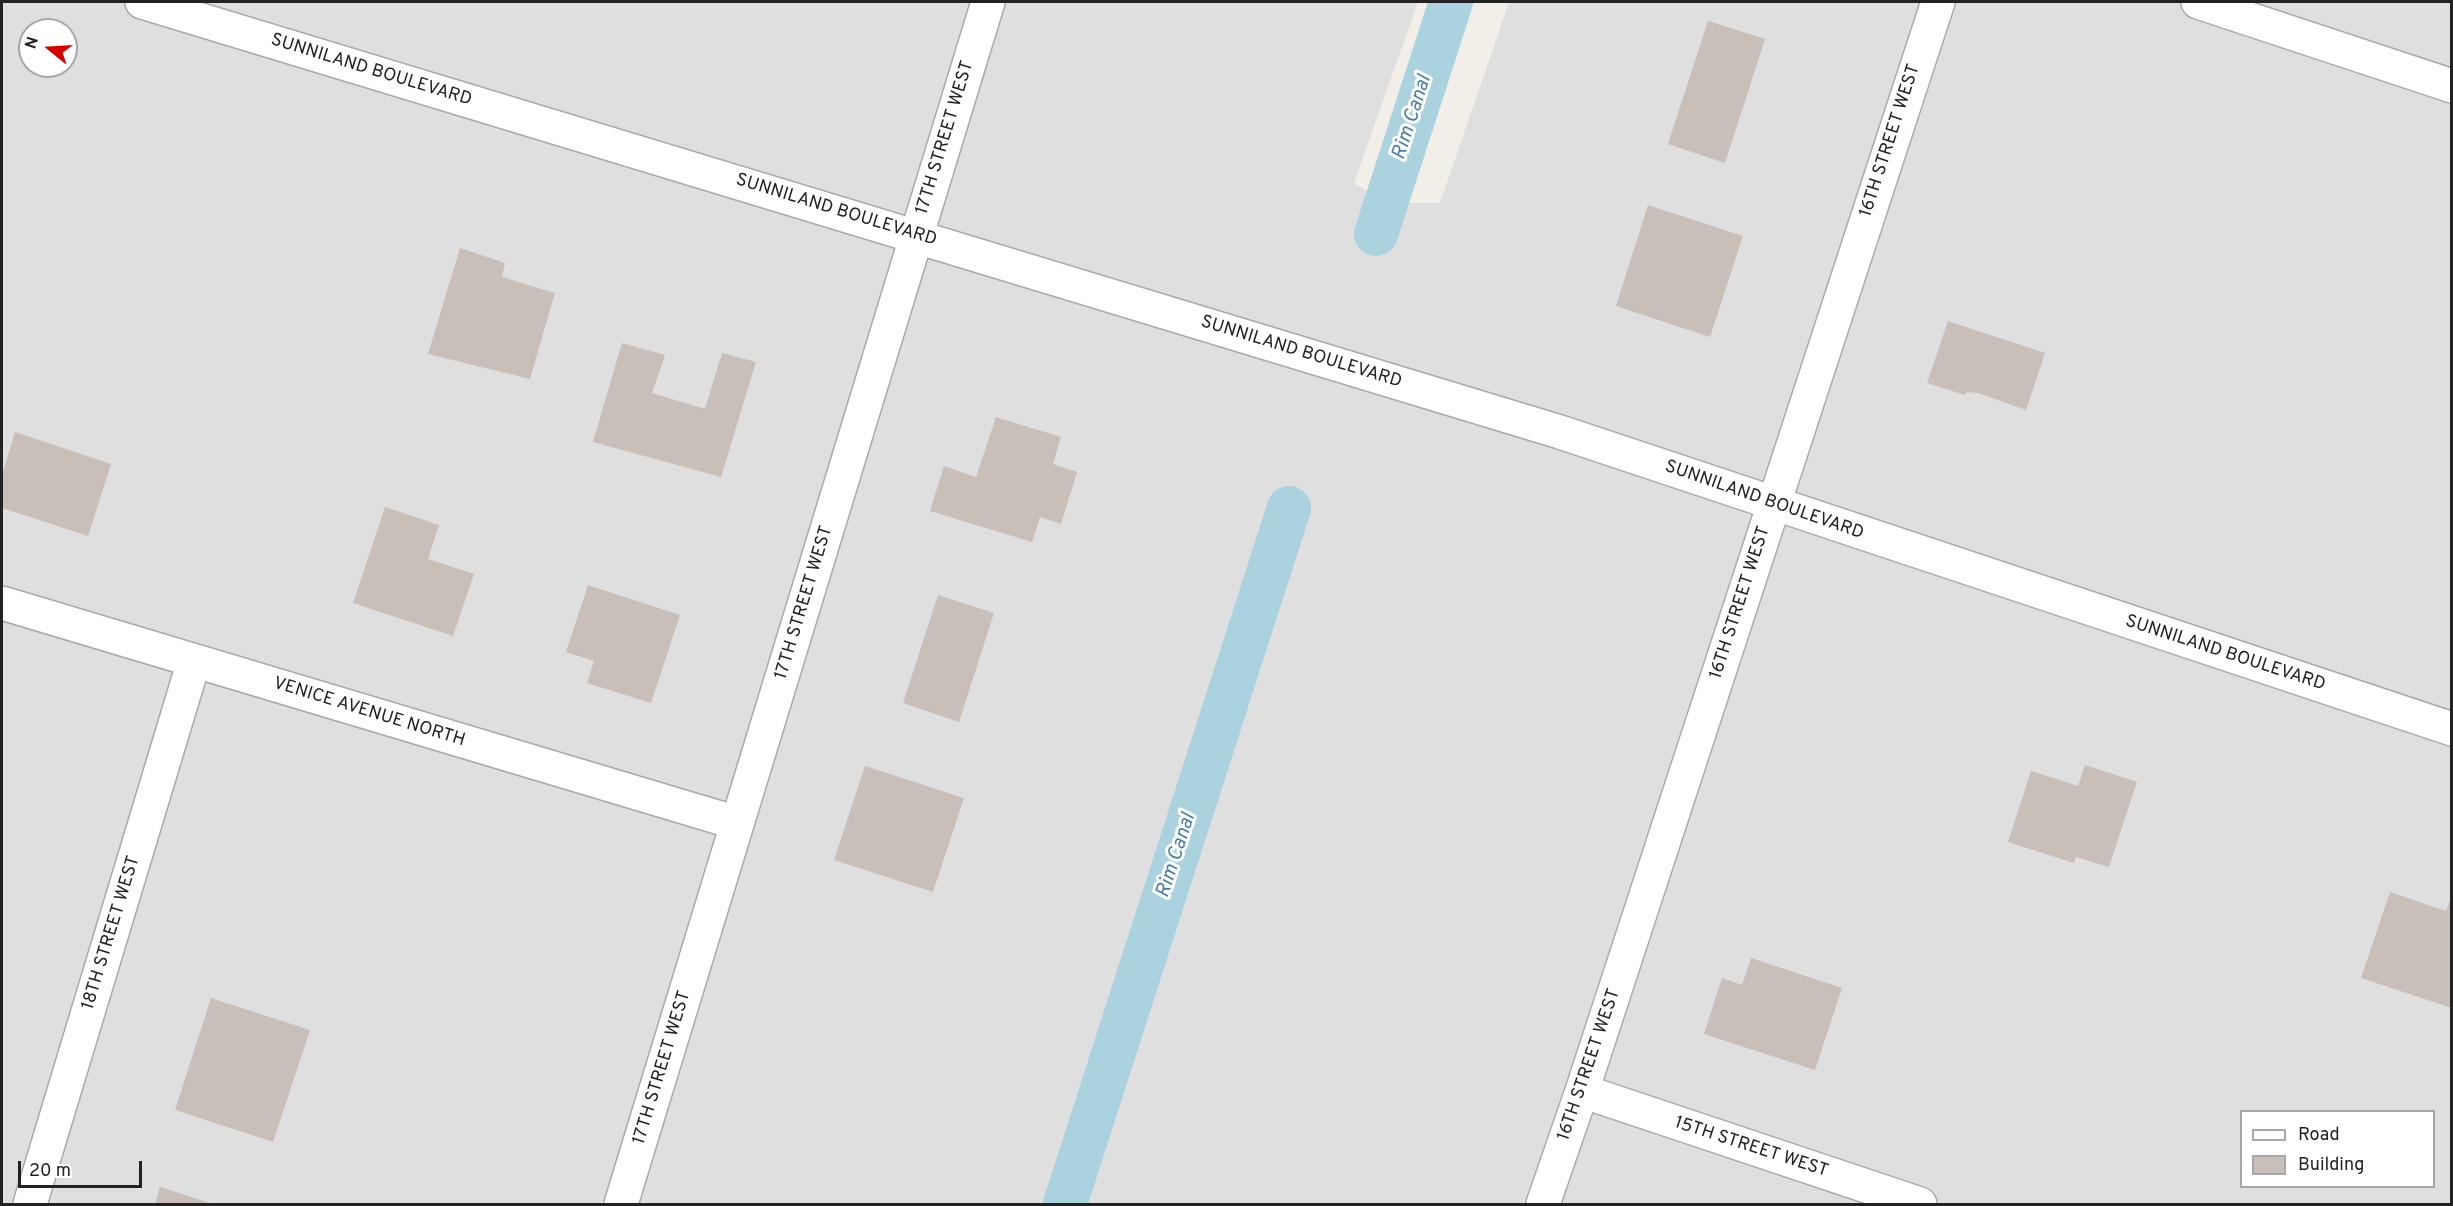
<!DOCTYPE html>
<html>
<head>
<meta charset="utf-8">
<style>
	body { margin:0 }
	#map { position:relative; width:2453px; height:1206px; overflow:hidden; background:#f2efe9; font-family:Overpass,sans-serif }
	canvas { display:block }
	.frame { position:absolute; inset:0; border:3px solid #222; pointer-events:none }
	.legend { position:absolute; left:2240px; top:1110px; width:195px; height:78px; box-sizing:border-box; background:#fff; border:2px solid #a7a7a7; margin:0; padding:8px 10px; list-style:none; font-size:18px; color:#222 }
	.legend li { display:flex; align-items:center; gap:12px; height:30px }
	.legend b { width:30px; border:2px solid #a7a7a7 }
	.north { position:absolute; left:18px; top:18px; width:60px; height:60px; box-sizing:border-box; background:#fff; border:2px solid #a7a7a7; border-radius:50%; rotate:288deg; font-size:16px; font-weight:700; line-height:24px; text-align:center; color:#222 }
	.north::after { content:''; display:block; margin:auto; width:21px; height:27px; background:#d40000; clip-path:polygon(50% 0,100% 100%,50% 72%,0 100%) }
	.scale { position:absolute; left:18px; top:1161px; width:124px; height:27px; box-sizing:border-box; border:3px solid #222; border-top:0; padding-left:8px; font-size:18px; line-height:21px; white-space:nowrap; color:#222; -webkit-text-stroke:4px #fff; paint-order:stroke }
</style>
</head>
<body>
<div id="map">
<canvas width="2453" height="1206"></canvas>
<div class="frame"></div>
<ul class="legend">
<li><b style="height:8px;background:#fff"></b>Road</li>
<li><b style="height:16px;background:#c7bfb8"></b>Building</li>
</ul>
<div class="north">N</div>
<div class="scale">20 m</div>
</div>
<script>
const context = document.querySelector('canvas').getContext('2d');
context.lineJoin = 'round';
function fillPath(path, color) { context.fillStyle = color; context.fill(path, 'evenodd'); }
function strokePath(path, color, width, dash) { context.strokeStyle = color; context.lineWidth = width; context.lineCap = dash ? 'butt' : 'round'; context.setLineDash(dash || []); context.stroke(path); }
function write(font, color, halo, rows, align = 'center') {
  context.font = font + ' Overpass,sans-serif'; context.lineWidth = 6; context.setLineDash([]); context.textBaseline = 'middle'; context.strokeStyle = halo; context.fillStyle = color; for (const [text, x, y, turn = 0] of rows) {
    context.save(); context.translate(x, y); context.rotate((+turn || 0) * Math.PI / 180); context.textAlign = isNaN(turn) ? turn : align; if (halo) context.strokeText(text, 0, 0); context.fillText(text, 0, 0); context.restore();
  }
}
fillPath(new Path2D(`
	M2,2H1418L1354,183L1367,191L1407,203H1440L1509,2H2451V1204H2ZM30,30H66V66H30ZM2242,1112H2434V1186H2242Z`), '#e0dfdf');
strokePath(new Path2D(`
	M1376,234L1451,2
	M1065,1204L1289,508`), '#aad3df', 44);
fillPath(new Path2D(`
	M1708,21L1765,39L1725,163L1668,144Z
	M1648,205L1743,236L1710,337L1616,306Z
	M460,248L505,263L502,277L555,293L530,379L428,354Z
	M1948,321L2045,353L2026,410L1978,393L1967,392L1965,395L1927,383Z
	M622,343L665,355L652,393L705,409L722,353L756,362L721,477L593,442Z
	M996,417L1061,437L1053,464L1077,472L1061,524L1040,517L1032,542L930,511L944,466L976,477Z
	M15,432L111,464L88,536L2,508V475Z
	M385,507L439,525L428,559L474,574L453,636L353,603Z
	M588,585L680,615L651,703L587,683L594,661L566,652Z
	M938,595L994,613L959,722L903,703Z
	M2085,765L2137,782L2109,867L2076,857L2074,863L2008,842L2031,771L2078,786Z
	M865,766L964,798L933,892L834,860Z
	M2390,892L2446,911L2452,896V1008L2361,978Z
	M1751,958L1842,988L1815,1070L1704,1034L1722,978L1742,985Z
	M211,998L310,1030L273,1142L175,1110Z
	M160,1187L213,1204H155Z`), '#c7bfb8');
const minor = new Path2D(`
	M142,2L1560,432L2452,729
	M2198,2L2452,86
	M2,603L737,823
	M1582,1091L1920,1204
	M30,1204L194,661
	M621,1204L988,2
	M1543,1204L1582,1091L1938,2`);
strokePath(minor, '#a9a9a9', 36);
strokePath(minor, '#fff', 33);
write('18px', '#222', '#fff', [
	["SUNNILAND BOULEVARD",371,71,17],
	["17TH STREET WEST",946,138,-73],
	["16TH STREET WEST",1891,141,-72],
	["SUNNILAND BOULEVARD",836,211,17],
	["SUNNILAND BOULEVARD",1301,353,17],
	["SUNNILAND BOULEVARD",1764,501,19],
	["17TH STREET WEST",805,603,-73],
	["16TH STREET WEST",1741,603,-72],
	["SUNNILAND BOULEVARD",2225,654,18],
	["VENICE AVENUE NORTH",369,713,17],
	["18TH STREET WEST",112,933,-73],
	["16TH STREET WEST",1590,1065,-71],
	["17TH STREET WEST",663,1068,-73],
	["15TH STREET WEST",1751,1148,18]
]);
write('italic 20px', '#4a7aab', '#fff', [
	["Rim Canal",1413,118,-72],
	["Rim Canal",1177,856,-72]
]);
</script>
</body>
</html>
